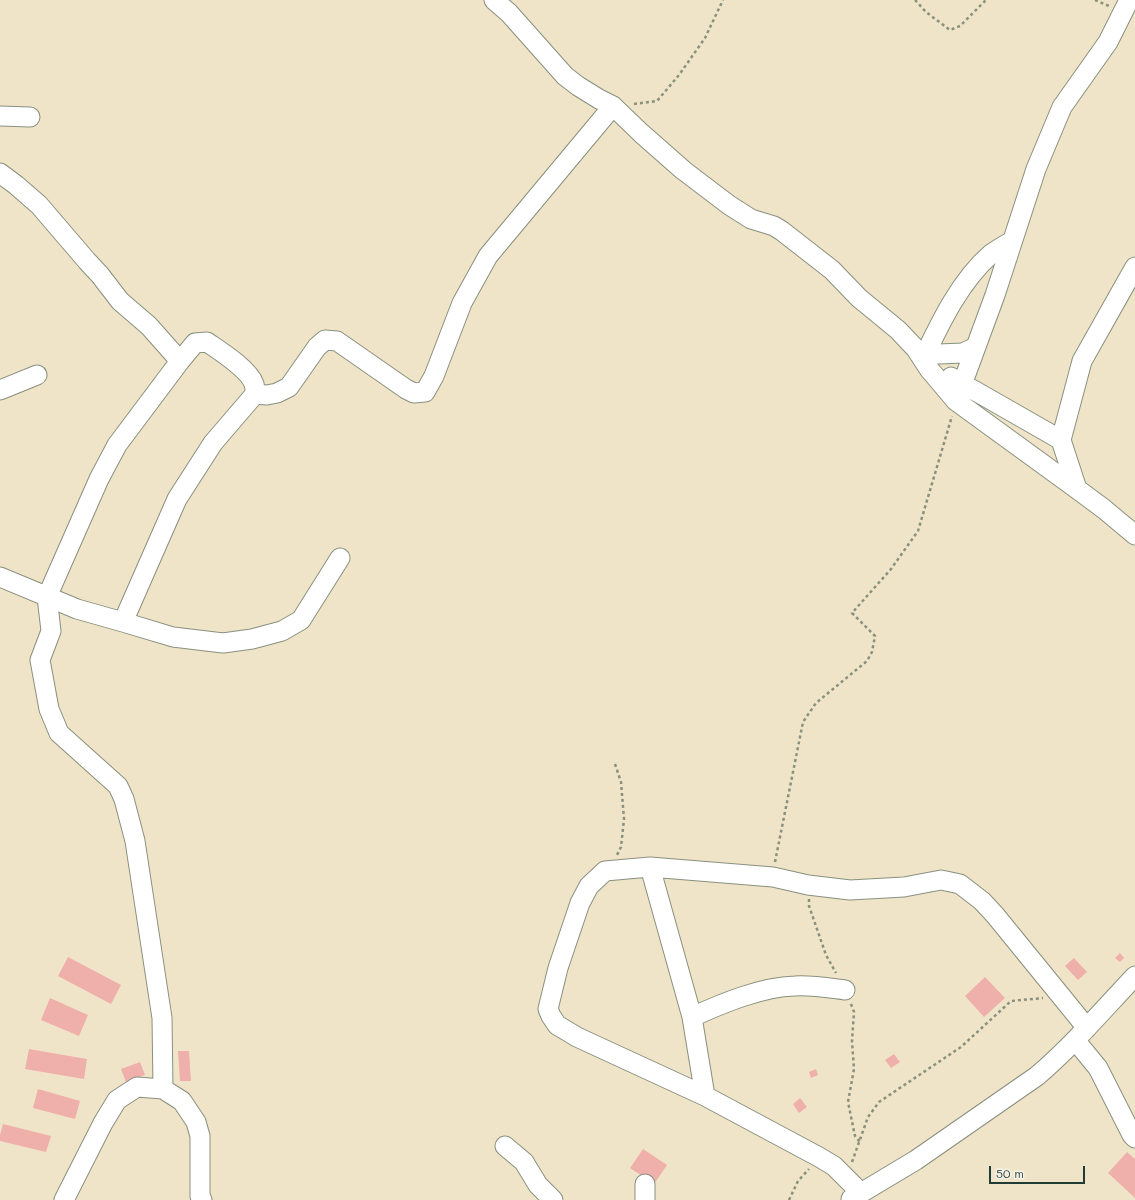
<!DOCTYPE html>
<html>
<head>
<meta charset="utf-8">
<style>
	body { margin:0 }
	#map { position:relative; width:1135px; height:1200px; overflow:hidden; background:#f0e4c8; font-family:Mali,sans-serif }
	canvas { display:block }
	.scale { position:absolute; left:989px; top:1166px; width:96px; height:18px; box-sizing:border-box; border:2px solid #1f3d34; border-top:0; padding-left:5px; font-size:12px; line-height:14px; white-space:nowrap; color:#1f3d34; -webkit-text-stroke:3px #f7f3e8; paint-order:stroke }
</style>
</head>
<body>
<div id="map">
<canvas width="1135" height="1200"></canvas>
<div class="scale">50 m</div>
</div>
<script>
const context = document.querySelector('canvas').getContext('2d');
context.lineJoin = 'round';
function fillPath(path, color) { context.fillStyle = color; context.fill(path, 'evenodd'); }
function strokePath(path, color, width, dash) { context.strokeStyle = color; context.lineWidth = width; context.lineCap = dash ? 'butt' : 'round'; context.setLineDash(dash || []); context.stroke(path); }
fillPath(new Path2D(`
	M1120,953L1124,958L1120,962L1115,958Z
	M68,957L121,985L111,1004L58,976Z
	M1074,958L1087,972L1078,980L1065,966Z
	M985,977L1005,998L984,1017L965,996Z
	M50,998L88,1015L79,1036L41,1020Z
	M29,1049L87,1059L84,1079L25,1069Z
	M178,1051H189L191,1081H180Z
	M894,1054L900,1062L891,1068L885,1060Z
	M140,1062L145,1075L126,1082L121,1069Z
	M816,1069L818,1075L811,1078L809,1072Z
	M38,1089L80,1101L75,1119L33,1108Z
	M800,1098L807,1107L799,1113L793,1104Z
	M3,1124L51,1136L46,1152L0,1141V1135Z
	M643,1149L667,1165L654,1184L630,1168Z
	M1127,1152L1135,1159V1198L1108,1173Z`), '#efafab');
const minor = new Path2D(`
	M494,0L509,13L565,76L578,86L599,99L613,106L641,133L683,170L729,205L751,219L774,226L782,231L832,270L859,298L898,330L916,349L929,369L956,401L1077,489L1104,509L1135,535
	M0,116L30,117
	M0,173L16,185L39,205L87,261L100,275L120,301L149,326L180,361
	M926,352L939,354L963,353L976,347
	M924,357C941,321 961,280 991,254C998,249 1005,245 1012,241
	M951,377L962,384L977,392L1061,440
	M0,390L37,375
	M255,394L267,395L277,393L289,387L317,347L325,340L337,341L406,389L414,393L425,392L434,376L462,303L488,256L613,106
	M956,401L995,295L1036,169L1062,107L1108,42L1129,0
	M1077,489L1061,440L1082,361L1135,267
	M0,577L77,609L123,622L173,637L223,643L252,639L282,631L301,620L340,558
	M123,622L177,499L213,443L255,394C255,391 255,387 254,384C249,369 220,351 207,342L195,343L180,361L117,445L99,479L47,597L51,631L40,660L49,709L59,733L118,786L124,799L135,841L162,1018L163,1089
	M650,867L692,1017L705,1096
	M692,1017C723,1003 761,987 795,986C811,985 829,988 845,990
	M1075,1040L1098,1068L1132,1135L1135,1138
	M505,1146L524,1162L538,1185L553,1200
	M645,1184V1200
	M861,1193L834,1166L819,1157L705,1096L577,1037L557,1025L551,1016L548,1009L558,968L580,903L589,886L605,871L650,867L773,877L808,885L850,890L904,887L941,880L960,884L982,901L995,915L1087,1028
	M851,1199L916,1160L1037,1076C1073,1045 1103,1010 1135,976
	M64,1200L103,1123L117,1100L137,1087L163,1089L182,1101L196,1122L200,1136V1196L202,1200`);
strokePath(minor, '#88907e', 21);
strokePath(new Path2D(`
	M915,0L926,12L950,30L960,26L986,0
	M1095,0L1109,6
	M634,104L657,101L679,75L705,38L723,0
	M615,764L621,782L624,819L621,847L617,855
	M775,862L803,722L816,703L867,661L872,652L875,636L852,613L891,569L918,531L952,416
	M809,899V906L826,955L836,973
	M851,1004L854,1012L852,1041L854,1069L848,1102L855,1136L860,1142
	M852,1162L868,1117L879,1102L961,1047L1011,1001L1043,998
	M789,1200L798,1181L809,1169`), '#88907e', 2.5, [3, 3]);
strokePath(minor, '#fff', 19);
</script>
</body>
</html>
